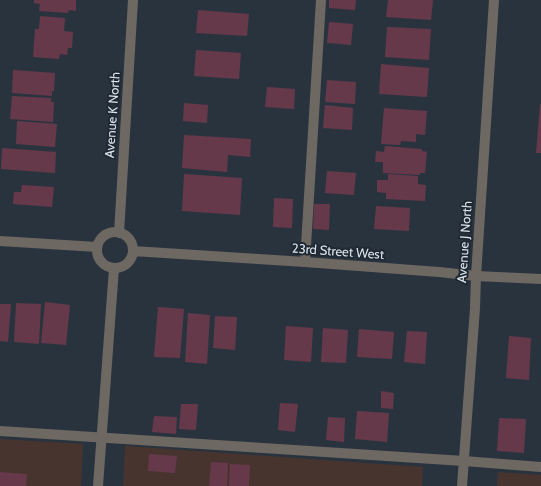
<!DOCTYPE html>
<html>
<head>
<meta charset="utf-8">
<style>
	body { margin:0 }
	canvas { display:block; background:#29333e }
</style>
</head>
<body>
<canvas width="541" height="486"></canvas>
<script>
const context = document.querySelector('canvas').getContext('2d');
context.lineJoin = 'round';
function fillPath(path, color) { context.fillStyle = color; context.fill(path, 'evenodd'); }
function strokePath(path, color, width, dash) { context.strokeStyle = color; context.lineWidth = width; context.lineCap = dash ? 'butt' : 'round'; context.setLineDash(dash || []); context.stroke(path); }
function write(font, color, halo, rows, align = 'center') {
  context.font = font + ' Cabin,sans-serif'; context.lineWidth = 4; context.setLineDash([]); context.textBaseline = 'middle'; context.strokeStyle = halo; context.fillStyle = color; for (const [text, x, y, turn = 0] of rows) {
    context.save(); context.translate(x, y); context.rotate((+turn || 0) * Math.PI / 180); context.textAlign = isNaN(turn) ? turn : align; if (halo) context.strokeText(text, 0, 0); context.fillText(text, 0, 0); context.restore();
  }
}
fillPath(new Path2D(`
	M0,439L83,444L81,486H0Z
	M125,446L423,467L422,486H123Z
	M498,472L541,475V486H497Z`), '#48342f');
fillPath(new Path2D(`
	M34,0H76V11L69,10L68,13L39,11L40,4L34,3Z
	M329,0H356L355,10L329,8Z
	M388,0H433L431,20L386,17Z
	M198,10L249,14L247,36L196,33Z
	M40,16L65,18L64,31L73,32L72,48H68L67,55L60,54L59,59L33,57L35,29H39Z
	M329,22L353,24L351,45L327,43Z
	M387,27L431,29L429,60L385,57Z
	M196,50L241,53L239,79L194,76Z
	M381,64L429,68L427,97L379,94Z
	M13,70L55,73L54,91H52V96L12,93Z
	M327,80L356,82L355,104L325,102Z
	M267,87L295,89L294,109L265,107Z
	M12,96L51,98V102H54L53,122L10,119Z
	M184,103L208,105L207,123L183,121Z
	M540,104H541V153H536Z
	M325,105L353,108L352,130L323,128Z
	M384,108L427,111L425,135L416,134V142L401,141L400,145L381,144Z
	M17,121L57,124L55,147L16,144Z
	M184,135L251,139L250,157L228,155L227,172L182,168Z
	M385,146L422,149V151L427,152L425,173H420V175L383,173V162H375L376,151L384,152Z
	M2,148L56,152L55,173L1,169Z
	M327,171L356,173L354,195L325,193Z
	M184,174L242,178L240,215L182,211Z
	M388,174L418,176V184L426,185L425,201L386,199V193L377,192V180H388Z
	M22,185L54,187L52,207L13,204L14,192H21Z
	M274,198L293,199L292,228L273,227Z
	M314,204H330L329,230L313,229Z
	M376,206L410,208L409,231L374,229Z
	M45,302L70,305L66,345L41,343Z
	M16,303L41,304L39,344L14,342Z
	M0,304H11L8,342L0,341Z
	M158,307L184,309L180,358L154,357Z
	M188,313L210,315L207,364L185,362Z
	M215,316L237,317L235,350L213,348Z
	M286,326L313,328L311,362L284,360Z
	M323,328L348,330L346,363L321,362Z
	M359,329L394,332L392,359L357,357Z
	M407,331L427,332L425,364L404,362Z
	M509,336L531,338L529,380L506,378Z
	M381,391L394,393L393,409L381,408Z
	M280,403L298,404L295,432L278,430Z
	M181,404H198L196,430L179,429Z
	M357,411L389,413L387,442L355,439Z
	M154,416L177,417L176,434L152,432Z
	M328,417L345,418L344,442L326,440Z
	M499,418L526,419L524,453L497,451Z
	M149,454L177,456L175,473L148,471Z
	M211,462L228,463L227,486H209Z
	M230,464L250,465L249,486H229Z
	M0,472L27,474L26,486H0Z`), '#66394a');
strokePath(new Path2D(`
	M305,262L321,0
	M0,431L464,461L541,467`), '#6e6863', 10);
strokePath(new Path2D(`
	M97 250a18 18 0 1 1 36 0a18 18 0 1 1-36 0Z
	M119,233L133,0
	M0,241L97,247
	M133,251L305,262L439,272L476,276L541,279
	M98,486L114,268
	M462,486L475,308L476,276L494,0`), '#6e6863', 10);
write('13px', '#dce3ea', '#1f2934', [
	["Avenue K North",113,115,-86],
	["Avenue J North",465,242,-86],
	["23rd Street West",338,252,4]
]);
</script>
</body>
</html>
